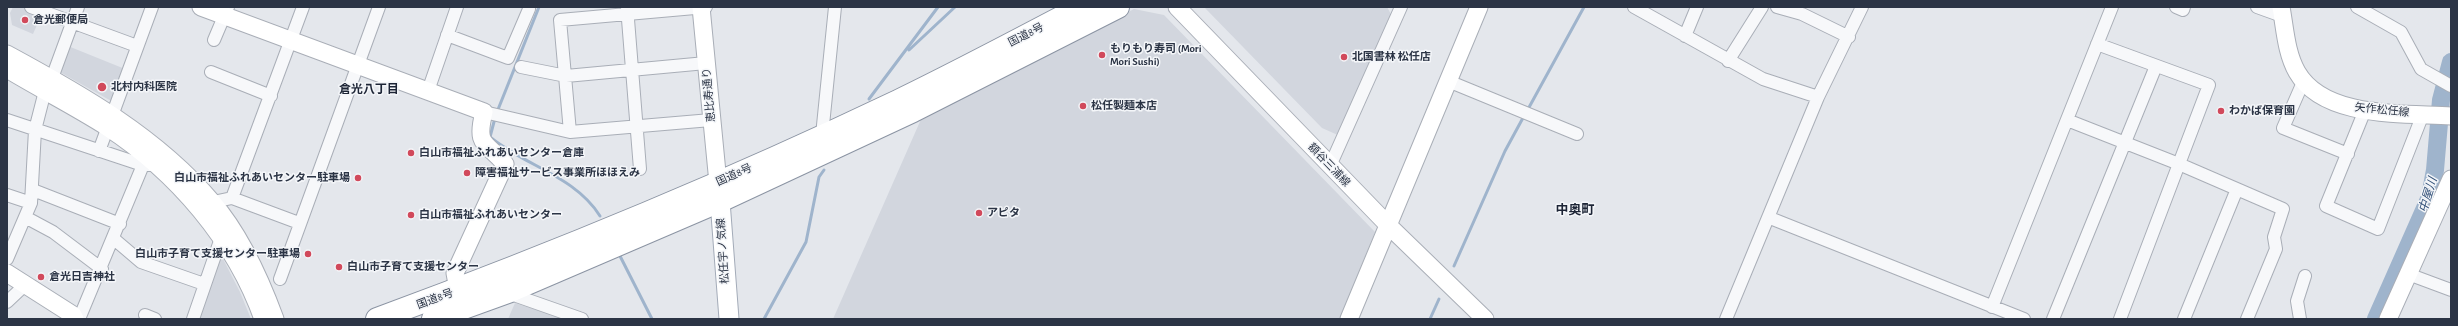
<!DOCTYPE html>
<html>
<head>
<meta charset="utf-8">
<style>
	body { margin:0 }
	#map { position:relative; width:2458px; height:326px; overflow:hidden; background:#e4e7ec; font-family:"Alegreya Sans",sans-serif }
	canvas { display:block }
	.frame { position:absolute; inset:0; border:8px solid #2b3445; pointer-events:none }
</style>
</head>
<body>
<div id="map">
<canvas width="2458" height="326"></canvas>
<div class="frame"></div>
</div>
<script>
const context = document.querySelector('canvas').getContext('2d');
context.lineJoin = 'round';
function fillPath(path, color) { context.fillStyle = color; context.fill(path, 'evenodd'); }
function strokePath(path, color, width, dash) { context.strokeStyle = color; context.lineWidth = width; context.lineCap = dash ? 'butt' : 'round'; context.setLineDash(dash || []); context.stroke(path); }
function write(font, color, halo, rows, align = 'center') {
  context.font = font + ' "Alegreya Sans","Noto Sans JP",sans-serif'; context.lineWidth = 3; context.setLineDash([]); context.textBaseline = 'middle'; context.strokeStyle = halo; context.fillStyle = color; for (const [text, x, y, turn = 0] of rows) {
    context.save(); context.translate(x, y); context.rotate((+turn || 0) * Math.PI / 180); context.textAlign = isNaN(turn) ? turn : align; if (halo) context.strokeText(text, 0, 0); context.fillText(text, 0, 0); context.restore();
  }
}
fillPath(new Path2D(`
	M13,7H32L43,11L33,34L12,25L10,13Z
	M1204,7H1387L1392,16L1340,136L1322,128Z
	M1134,9L1164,15L1375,232L1340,319H833L922,117Z
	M68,46L125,69L113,102L58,71Z
	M220,253L240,292L251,319H197Z
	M515,303L564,319H508Z`), '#d2d6de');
strokePath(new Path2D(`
	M909,50L955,7
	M869,99L938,7
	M1527,111L1584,7
	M497,112L539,7
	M495,118L490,137C525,166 575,176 600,216
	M620,256L652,319
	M1454,266L1505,151L1524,116
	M764,319L806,242L819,177L824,170
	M1430,319L1439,299`), '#9fb4cc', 3);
strokePath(new Path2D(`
	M2376,319L2430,197L2435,170L2441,100L2451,62`), '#9fb4cc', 18);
const street = new Path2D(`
	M31,7L137,46
	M627,7L640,169
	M1634,7L1763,79L1818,97
	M1777,7L1802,14L1849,37
	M2176,7L2183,10L2184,7
	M2257,7L2282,16
	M2357,7L2401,32L2421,69L2451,86
	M447,35L508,58L529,9
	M1685,36L1697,7
	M214,40L228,7
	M2097,44L2209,85L2120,319
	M1728,61L1762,7
	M521,67L566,76L706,63
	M211,72L271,96
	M52,78L78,7
	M2304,80L2283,128L2348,154
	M1448,81L1577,134
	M428,91L457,7
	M2365,110L2326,206L2378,229L2423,114
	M484,112L570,132L711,120
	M7,120L143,165H150
	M2067,120L2179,164L2283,209L2274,237L2276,249L2247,319
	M570,132L560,20L706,7
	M822,135L835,7
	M99,151L152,7
	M1330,166L1401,7
	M33,190L120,224
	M7,195L31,203
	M232,198L303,7
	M213,202L232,198L299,223
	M25,217L53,232L102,269
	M1770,218L2024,319
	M114,239L141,262L204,284
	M7,259L31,203L35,130L45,91
	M2408,274L2451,290
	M280,279L379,7
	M508,293L582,319
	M7,302L26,284
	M1992,307L2112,7
	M145,315L155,319
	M79,319L143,165
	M193,319L221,238
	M1726,319L1818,97L1862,7
	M2053,319L2156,66
	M2184,319L2237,189
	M2300,319L2297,301L2305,276`);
const secondary = new Path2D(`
	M201,7L484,112C475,147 486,141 505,164L455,273L458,290
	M701,7L718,183
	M1177,7L1389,226L1485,319
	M2281,7C2285,28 2286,53 2297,72C2324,119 2404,113 2451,116
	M7,54C81,94 157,137 212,202C239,233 261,281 275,319
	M7,69C40,89 74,106 107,127C176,172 235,240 263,319
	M7,273L73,315L75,319
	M1349,319L1479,7
	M2388,319L2451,179`);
const primary = new Path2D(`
	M719,188L729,319`);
const highway = new Path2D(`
	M377,319C554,254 728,182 898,101C960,71 1020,39 1081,7
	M433,319L508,292L720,201L913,111L1118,7`);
strokePath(street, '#a9aeb7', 14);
strokePath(secondary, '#a9aeb7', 19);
strokePath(primary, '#a3abb8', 21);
strokePath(highway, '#8b94a3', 24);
strokePath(street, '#f7f8fa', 12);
strokePath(secondary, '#fff', 17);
strokePath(primary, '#fff', 19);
strokePath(highway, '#fff', 22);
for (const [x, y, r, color] of [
	[25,20,4,"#d1495b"],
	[1102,55,4,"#d1495b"],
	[1344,57,4,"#d1495b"],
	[102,87,5,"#d1495b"],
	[1083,106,4,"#d1495b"],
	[2221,111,4,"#d1495b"],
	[411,153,4,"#d1495b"],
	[467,173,4,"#d1495b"],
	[358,178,4,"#d1495b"],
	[979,213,4,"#d1495b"],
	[411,215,4,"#d1495b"],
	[308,254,4,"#d1495b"],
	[339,267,4,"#d1495b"],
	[41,277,4,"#d1495b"]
]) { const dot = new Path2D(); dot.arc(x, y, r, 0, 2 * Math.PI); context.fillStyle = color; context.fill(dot); strokePath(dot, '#f4f6f9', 1.5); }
write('bold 11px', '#2b3445', '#f4f6f9', [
	["倉光郵便局",33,20],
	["もりもり寿司 (Mori",1110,49],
	["Mori Sushi)",1110,62],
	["北国書林 松任店",1352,57],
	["北村内科医院",111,87],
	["松任製麺本店",1091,106],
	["わかば保育園",2229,111],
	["白山市福祉ふれあいセンター倉庫",419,153],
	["障害福祉サービス事業所ほほえみ",475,173],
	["白山市福祉ふれあいセンター駐車場",350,178,"right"],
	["アピタ",987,213],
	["白山市福祉ふれあいセンター",419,215],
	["白山市子育て支援センター駐車場",300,254,"right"],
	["白山市子育て支援センター",347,267],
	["倉光日吉神社",49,277]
], 'left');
write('11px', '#2b3445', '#f4f6f9', [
	["国道8号",1026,35,-27],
	["恵比寿通り",709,95,-95],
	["矢作松任線",2382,110,6],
	["額谷三浦線",1329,165,46],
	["国道8号",734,175,-24],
	["松任宇ノ気線",723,251,-94],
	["国道8号",435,299,-20]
]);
write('bold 12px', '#1d2536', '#f4f6f9', [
	["倉光八丁目",369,89]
]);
write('italic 12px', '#34527a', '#f4f6f9', [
	["中屋川",2428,195,-73]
]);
write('bold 13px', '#1d2536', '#f4f6f9', [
	["中奥町",1575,210]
]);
</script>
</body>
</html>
